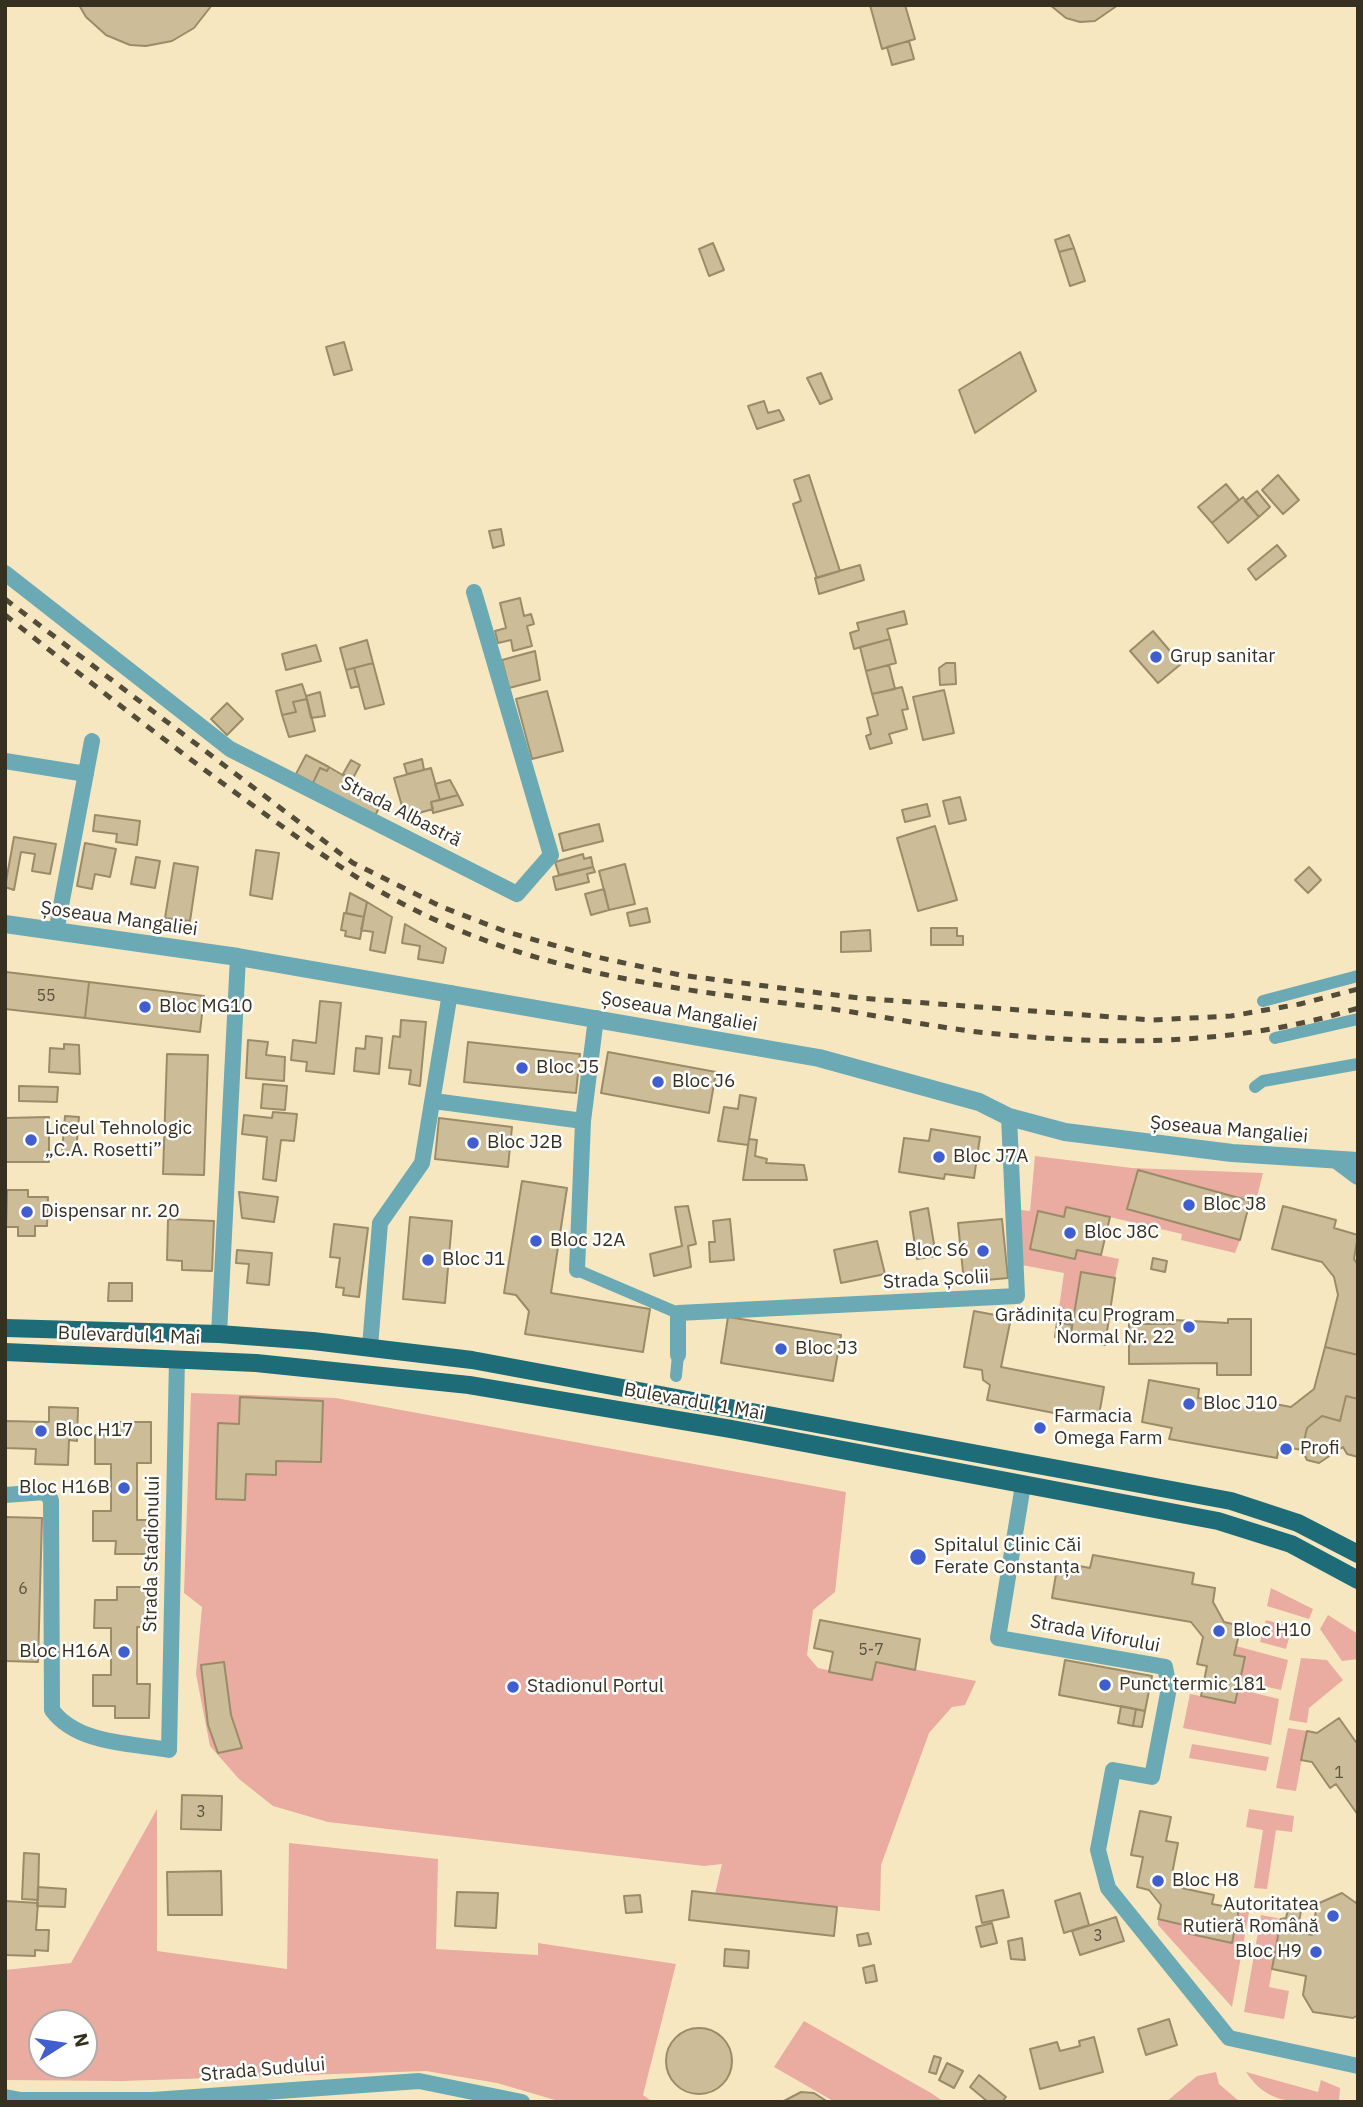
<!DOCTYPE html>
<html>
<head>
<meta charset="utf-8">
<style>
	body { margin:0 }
	#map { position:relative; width:1363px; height:2107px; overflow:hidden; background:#f7e7c1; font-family:"IBM Plex Sans",sans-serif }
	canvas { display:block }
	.frame { position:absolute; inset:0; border:7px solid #363021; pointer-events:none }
	.north { position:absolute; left:28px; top:2009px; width:70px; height:70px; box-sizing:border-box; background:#fff; border:2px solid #afaca6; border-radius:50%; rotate:78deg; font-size:19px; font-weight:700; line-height:28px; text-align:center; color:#363021 }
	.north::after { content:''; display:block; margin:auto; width:24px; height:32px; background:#415ed1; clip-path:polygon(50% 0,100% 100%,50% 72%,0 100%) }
</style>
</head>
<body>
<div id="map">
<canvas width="1363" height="2107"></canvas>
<div class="frame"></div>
<div class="north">N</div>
</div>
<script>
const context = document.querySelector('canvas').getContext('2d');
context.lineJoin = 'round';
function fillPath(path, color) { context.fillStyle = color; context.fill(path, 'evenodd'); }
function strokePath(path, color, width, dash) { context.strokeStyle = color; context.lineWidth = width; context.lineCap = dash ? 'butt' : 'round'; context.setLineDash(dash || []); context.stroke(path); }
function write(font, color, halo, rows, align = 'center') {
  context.font = font + ' "IBM Plex Sans",sans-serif'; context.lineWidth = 5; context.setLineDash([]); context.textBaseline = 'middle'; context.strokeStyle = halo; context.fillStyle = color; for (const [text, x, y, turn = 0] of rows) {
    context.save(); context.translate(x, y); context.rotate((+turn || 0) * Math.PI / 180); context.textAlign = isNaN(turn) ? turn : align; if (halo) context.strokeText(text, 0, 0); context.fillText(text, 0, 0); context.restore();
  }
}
fillPath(new Path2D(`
	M1035,1156L1132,1168L1263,1173L1257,1197L1252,1196L1250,1201L1138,1170L1128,1209L1240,1240L1235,1253L1181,1240L1182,1234L1067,1207L1064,1217L1038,1212L1030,1249L1077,1250L1119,1259L1115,1278L1081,1272L1072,1325L1057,1322L1064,1273L1022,1265L1021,1210L1030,1211Z
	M191,1393L336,1398L846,1492L835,1592L813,1610L807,1655L818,1668L872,1679L876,1662L976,1681L965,1705L952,1707L929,1733L881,1865L880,1911L715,1894L722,1864L704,1866L328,1822L273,1806L239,1779L210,1746L196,1674L202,1607L184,1593Z
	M1271,1588L1313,1609L1309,1619L1267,1606Z
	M1328,1615L1358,1634V1659L1342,1661L1320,1629Z
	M1266,1620L1292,1627L1286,1649L1260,1642Z
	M1236,1646L1288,1660L1281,1690L1240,1681L1245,1657L1234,1655Z
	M1301,1658L1327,1660L1343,1680L1309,1708L1307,1723L1289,1720Z
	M1238,1689L1279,1699L1271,1745L1183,1728L1190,1694L1235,1703Z
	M1288,1728L1307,1731L1296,1791L1276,1788Z
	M1192,1744L1269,1757L1266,1771L1189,1758Z
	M157,1809V1951L287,1969L289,1843L438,1859L436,1949L538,1955V1943L676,1964L643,2095L653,2102H562L497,2083L426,2071L122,2081L5,2080V1970L71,1963ZM42,2023H84V2065H42Z
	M1249,1809L1294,1816L1292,1832L1276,1830L1267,1889L1254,1888L1263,1830L1246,1827Z
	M1239,1909L1249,1912L1232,2007L1158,1925V1919L1188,1926L1187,1933L1232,1943Z
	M1261,1915L1281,1919L1269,1987L1289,1991L1284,2019L1244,2012Z
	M804,2021L931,2093L944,2102H835L774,2067Z
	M1216,2072L1219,2084L1240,2102H1166L1197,2076Z
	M1246,2072L1318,2092L1321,2080L1340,2088L1339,2102C1297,2102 1269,2107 1246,2072Z`), '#eaaba1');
const building = new Path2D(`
	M79,5H212L194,28L172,41L146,46L130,45L106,35L86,17Z
	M870,5H905L915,39L882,49Z
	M1050,5H1118L1095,21L1080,22L1066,18Z
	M909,41L914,59L892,65L887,47Z
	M1069,235L1074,248L1059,252L1055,240Z
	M713,243L724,270L709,276L699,249Z
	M1074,248L1085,281L1070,286L1059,252Z
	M344,342L352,370L334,375L326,347Z
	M1020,352L1036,391L975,433L959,390Z
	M821,373L832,399L820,404L807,378Z
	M764,401L768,413L779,410L784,420L757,429L748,406Z
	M809,475L840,571L817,578L793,504L801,501L794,480Z
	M1278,475L1299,500L1283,514L1262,490Z
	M1226,484L1239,500L1212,523L1198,507Z
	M1257,491L1270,507L1259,517L1245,501Z
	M1243,497L1259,517L1228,543L1212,523Z
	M501,529L504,545L493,548L489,531Z
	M1277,545L1286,556L1256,580L1248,569Z
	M860,565L864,580L819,594L815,578Z
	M520,598L524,616L531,614L534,624L527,626L532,646L513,651L511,640L498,643L495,631L506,628L500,603Z
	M904,611L907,624L887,629L890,639L854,649L850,633L859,630L857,623Z
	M1153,631L1181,664L1158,683L1130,651Z
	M890,639L896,663L866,671L860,647Z
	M367,640L373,663L346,670L340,648Z
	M316,645L321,661L286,670L282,654Z
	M535,651L540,680L509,688L502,660Z
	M373,663L384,704L365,709L354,668Z
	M946,663H955L956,684L940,685L939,668Z
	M889,665L895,689L872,694L866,671Z
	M354,668L359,686L351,688L346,670Z
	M302,684L307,699L293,702L296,712L282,715L276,691Z
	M902,687L908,709L902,710L907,729L889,734L892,743L870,749L866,736L871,734L867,718L878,715L872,694Z
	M944,690L954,733L923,740L913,697Z
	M547,691L563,751L532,759L516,699Z
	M320,692L325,716L311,718L306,696Z
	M307,699L315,731L289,737L282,715L296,712L293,702Z
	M227,703L243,719L227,735L211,719Z
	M306,755L329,767L327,771L320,768L313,783L296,774Z
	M422,759L424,770L407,774L404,764Z
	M351,760L360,765L352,780L343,774Z
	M329,767L383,799L375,816L313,783L320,768L327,771Z
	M431,768L440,800L431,802L433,809L405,817L394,778Z
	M450,780L458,795L440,800L435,784Z
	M458,795L463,805L433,813L431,802Z
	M960,797L966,820L949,824L943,801Z
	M927,804L930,816L905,822L902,810Z
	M95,815L140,821L137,845L116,842L117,834L93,831Z
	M599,824L603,841L563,851L559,834Z
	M935,826L957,900L918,911L897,838Z
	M14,837L56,844L50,874L32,871L35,854L21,852L14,890L5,887Z
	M85,843L116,849L110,877L95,874L92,889L77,886Z
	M256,850L279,853L272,899L250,895Z
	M583,854L584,859L591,857L593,867L559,875L555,862Z
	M136,857L160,861L155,888L131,884Z
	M174,863L198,867L190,921L165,918Z
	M625,864L635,904L609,910L599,871Z
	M593,867L595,872L587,874L589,882L556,890L553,877Z
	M1309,867L1321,880L1308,893L1295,880Z
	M604,889L609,910L591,915L585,894Z
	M350,893L367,902L364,917L346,913Z
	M367,902L392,917L385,953L370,950L373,932L361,930Z
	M647,908L650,922L630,926L627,913Z
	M344,913L364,917L360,939L345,936L346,931L341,930Z
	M405,924L446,948L443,963L418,959L420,946L402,943Z
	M931,928H957V936H963V945H931Z
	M870,930L871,951L841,952V932Z
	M6,972L89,982L85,1018L5,1009Z
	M89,982L204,996L200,1032L85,1018Z
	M320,1001L341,1003L334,1074L306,1071L307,1062L291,1060L293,1040L316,1043Z
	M401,1020L426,1022L420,1086L409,1084L411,1070L389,1068L393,1036L400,1037Z
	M366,1036L382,1038L379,1074L354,1071L356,1048L365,1049Z
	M248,1040L268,1042L266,1055L285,1057L284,1081L246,1078Z
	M468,1042L580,1054L576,1093L464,1082Z
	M64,1044L79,1045L80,1074L49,1072L50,1048L64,1049Z
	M608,1052L716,1072L709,1113L601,1093Z
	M167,1054L208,1055L204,1175L163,1174Z
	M263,1084L287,1086L285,1110L261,1108Z
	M19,1086L58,1087L57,1102L19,1101Z
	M740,1095L756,1098L748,1145L718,1141L724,1107L738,1109Z
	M273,1112L297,1114L294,1141L281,1140L276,1181L263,1179L267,1137L242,1134L244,1115L272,1118Z
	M65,1116L79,1117L76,1153L62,1152Z
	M49,1117V1162H5V1118Z
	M439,1118L512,1127L508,1167L435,1159Z
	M931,1129L980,1137L974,1178L945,1174L944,1179L899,1172L904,1138L929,1141Z
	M749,1139L757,1140L755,1156L767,1159L766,1163L804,1165L807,1180H743Z
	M1138,1170L1250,1201L1240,1240L1127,1209Z
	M522,1181L567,1188L551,1293L650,1309L643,1352L525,1334L529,1311L516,1295L504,1293Z
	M7,1190H28V1197H48L47,1226H35V1236H18V1227H6Z
	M239,1192L278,1197L274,1222L242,1218Z
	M688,1206L696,1244L688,1246L691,1267L654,1276L650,1254L682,1246L675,1207Z
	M1283,1206L1336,1220L1334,1228L1358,1235L1354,1259L1358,1265V1355L1325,1347L1338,1295L1334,1277L1322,1262L1272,1249Z
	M1066,1207L1110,1217L1101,1255L1077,1250L1075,1259L1030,1249L1038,1211L1064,1217Z
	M928,1208L936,1256L917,1259L910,1212Z
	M410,1217L452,1221L445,1303L403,1299Z
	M168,1219L214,1221L212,1271L182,1270V1261L167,1260Z
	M730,1219L734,1260L710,1262L709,1242H715L713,1221Z
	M1002,1219L1008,1278L964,1282L958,1223Z
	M334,1224L368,1228L359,1297L343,1295L344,1288L336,1287L340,1258L330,1257Z
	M877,1241L885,1274L841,1283L834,1250Z
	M237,1250L272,1253L269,1285L247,1283L249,1264L236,1263Z
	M1153,1258L1167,1261L1165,1272L1151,1269Z
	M1081,1272L1115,1278L1105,1345L1070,1339Z
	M109,1283H132V1301H108Z
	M974,1311L1011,1318L1001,1367L1104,1387L1099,1415L1086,1413L1085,1419L987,1400L990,1385L983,1380L982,1370L964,1367Z
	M728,1317L841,1335L833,1381L721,1363Z
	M1228,1319H1251V1375H1217V1363L1129,1364V1324H1174V1320L1228,1323Z
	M1057,1322L1072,1325L1070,1339L1055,1337Z
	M1325,1347L1358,1355V1399L1346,1396L1340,1421L1322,1416L1307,1428L1302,1450L1279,1446L1277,1458L1169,1439L1172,1428L1142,1422L1149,1380L1199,1389L1198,1398L1262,1410L1264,1402L1291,1407L1314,1389Z
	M1346,1396L1358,1399V1457L1347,1454L1343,1447L1319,1463L1307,1460L1302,1450L1307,1428L1322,1416L1340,1421Z
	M240,1397L323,1401L321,1462L276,1461V1475L246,1474L245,1500L216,1499L218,1423L239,1424Z
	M49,1407L78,1408L77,1441L69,1440L68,1465L35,1464L36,1449L5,1448V1421L49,1422Z
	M117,1422H151V1463H137V1520H150L149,1554H115L116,1541H93V1511H111V1464H95V1435L117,1436Z
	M5,1517L42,1518L38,1662L5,1661Z
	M1093,1555L1194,1573L1192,1584L1215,1588L1213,1602L1224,1622L1241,1626L1234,1655L1245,1657L1235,1703L1201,1696L1207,1666L1197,1664L1203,1637L1191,1622L1052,1598L1058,1562L1090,1568Z
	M117,1587H151V1627H137V1684H150L149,1718H115V1706H93V1675H111V1628H94L95,1600H117Z
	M820,1620L920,1639L915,1670L876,1662L872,1680L829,1672L833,1652L814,1648Z
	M1065,1660L1152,1676L1145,1711L1059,1695Z
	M224,1662L231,1715L242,1748L218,1753L208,1725L201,1665Z
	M1121,1706L1136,1709L1133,1726L1118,1723Z
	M1136,1709L1145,1711L1142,1727L1133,1726Z
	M1339,1718L1358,1745V1815L1336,1784L1330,1788L1312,1762L1301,1760L1307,1731L1317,1733Z
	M182,1795L222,1796L221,1830L181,1829Z
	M1140,1811L1171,1817L1166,1841L1178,1843L1172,1874L1182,1888L1214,1895L1212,1904L1239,1909L1232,1943L1186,1933L1188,1926L1158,1919L1161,1905L1149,1890L1137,1887L1143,1857L1131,1855Z
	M24,1853L39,1854L38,1900L22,1899Z
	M221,1871L222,1915H168L167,1872Z
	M38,1887L66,1889L65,1907L37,1906Z
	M1003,1890L1009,1917L982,1923L976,1896Z
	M692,1891L837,1907L834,1936L689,1920Z
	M457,1892L498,1893L496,1928L455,1926Z
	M1080,1893L1089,1925L1064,1933L1055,1901Z
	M1342,1893L1356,1903L1358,1897V2015L1353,2018L1313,2012L1303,1995L1306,1976L1272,1969L1281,1919L1286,1918L1288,1909L1301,1911L1297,1932L1312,1935L1317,1904Z
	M640,1895L642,1912L626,1913L624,1896Z
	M5,1901L38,1903L36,1930H49L48,1951L35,1950V1956L5,1955Z
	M1116,1917L1124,1941L1080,1955L1072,1931Z
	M992,1923L997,1943L981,1947L976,1927Z
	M868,1933L871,1944L859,1946L857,1935Z
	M1022,1938L1025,1960L1011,1959L1008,1941Z
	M725,1949L749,1951L748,1968L724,1966Z
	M874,1965L877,1981L866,1983L863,1968Z
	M1169,2019L1177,2045L1146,2055L1138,2029Z
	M666 2061a33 33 0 1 1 66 0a33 33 0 1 1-66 0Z
	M1094,2037L1103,2072L1040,2089L1030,2049L1057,2042L1060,2051L1080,2046L1079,2041Z
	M934,2056L941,2058L936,2074L929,2072Z
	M947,2063L963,2071L954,2088L939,2080Z
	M979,2075L1006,2097L1002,2102H988L970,2087Z
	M801,2092L814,2093L828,2102H782Z`);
fillPath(building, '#ccbd98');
strokePath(building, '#9a8c68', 2);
strokePath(new Path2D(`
	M1263,1001L1358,976
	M1275,1038L1358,1019
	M1255,1087L1263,1081L1358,1064
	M577,1270L678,1313
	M676,1376L678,1355`), '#6baab4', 12);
strokePath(new Path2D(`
	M5,573L230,749L517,894L551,855L474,592
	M5,761L86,774
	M56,932L92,741
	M434,1101L583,1121
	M577,1270L583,1121L596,1018
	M219,1334L238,957
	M370,1347L380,1223L422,1163L450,993
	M678,1355V1313L1017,1296L1009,1117
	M1023,1485L998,1638L1165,1667L1169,1688L1152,1777L1113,1770L1098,1850L1108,1888L1229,2038L1358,2066
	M5,1495L45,1492L51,1500L52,1710C77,1744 130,1743 169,1750L177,1359
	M5,2097L21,2100H153L419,2081L522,2102`), '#6baab4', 16);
strokePath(new Path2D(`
	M5,924L238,957L819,1058L979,1102L1009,1117L1065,1132L1232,1153L1358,1161
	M1338,1161L1358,1176`), '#6baab4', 18);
strokePath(new Path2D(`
	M5,1328L219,1334L313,1341L472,1360L1231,1501L1298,1523L1358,1554
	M5,1352L256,1363L469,1385L731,1429L1218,1521L1291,1544L1358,1580`), '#1e6c78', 18);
strokePath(new Path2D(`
	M5,599L353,863L442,907L507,932L592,956L680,975L859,998L1152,1020L1231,1016L1300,1004L1358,989
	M5,615C86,679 167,743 251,804C311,847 370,891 438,921C563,978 698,992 832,1009C881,1016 929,1026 978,1032C1106,1046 1234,1047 1358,1008`), '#534c39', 5, [9, 9]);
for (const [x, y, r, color] of [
	[1156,657,7,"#415ed1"],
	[145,1007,7,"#415ed1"],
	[522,1068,7,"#415ed1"],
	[658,1082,7,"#415ed1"],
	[31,1140,7,"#415ed1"],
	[473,1143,7,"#415ed1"],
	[939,1157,7,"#415ed1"],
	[1189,1205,7,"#415ed1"],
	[27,1212,7,"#415ed1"],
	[1070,1233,7,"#415ed1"],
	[536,1241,7,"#415ed1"],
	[983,1251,7,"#415ed1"],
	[428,1260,7,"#415ed1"],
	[1189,1327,7,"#415ed1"],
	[781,1349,7,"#415ed1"],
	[1189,1404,7,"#415ed1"],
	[1040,1428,7,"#415ed1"],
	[41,1431,7,"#415ed1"],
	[1286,1449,7,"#415ed1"],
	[124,1488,7,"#415ed1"],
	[918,1557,9,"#415ed1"],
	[1219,1631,7,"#415ed1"],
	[124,1652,7,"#415ed1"],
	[1105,1685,7,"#415ed1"],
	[513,1687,7,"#415ed1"],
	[1158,1881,7,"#415ed1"],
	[1333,1916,7,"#415ed1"],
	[1316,1952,7,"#415ed1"]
]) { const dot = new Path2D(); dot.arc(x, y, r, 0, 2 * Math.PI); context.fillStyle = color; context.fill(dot); strokePath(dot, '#fff', 2.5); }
write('16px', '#5c533f', null, [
	["55",46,996],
	["6",23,1589],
	["5-7",871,1650],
	["1",1339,1773],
	["3",201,1812],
	["3",1098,1936]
]);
write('19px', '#363021', '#fff', [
	["Grup sanitar",1170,657],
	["Bloc MG10",159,1007],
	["Bloc J5",536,1068],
	["Bloc J6",672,1082],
	["Liceul Tehnologic",45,1129],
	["„C.A. Rosetti”",45,1151],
	["Bloc J2B",487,1143],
	["Bloc J7A",953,1157],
	["Bloc J8",1203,1205],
	["Dispensar nr. 20",41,1212],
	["Bloc J8C",1084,1233],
	["Bloc J2A",550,1241],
	["Bloc S6",969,1251,"right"],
	["Bloc J1",442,1260],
	["Grădinița cu Program",1175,1316,"right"],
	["Normal Nr. 22",1175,1338,"right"],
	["Bloc J3",795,1349],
	["Bloc J10",1203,1404],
	["Farmacia",1054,1417],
	["Omega Farm",1054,1439],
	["Bloc H17",55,1431],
	["Profi",1300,1449],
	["Bloc H16B",110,1488,"right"],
	["Spitalul Clinic Căi",934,1546],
	["Ferate Constanța",934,1568],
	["Bloc H10",1233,1631],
	["Bloc H16A",110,1652,"right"],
	["Punct termic 181",1119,1685],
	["Stadionul Portul",527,1687],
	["Bloc H8",1172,1881],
	["Autoritatea",1319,1905,"right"],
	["Rutieră Română",1319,1927,"right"],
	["Bloc H9",1302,1952,"right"]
], 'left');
write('19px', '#363021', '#fff', [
	["Strada Albastră",401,812,27],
	["Șoseaua Mangaliei",119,919,8],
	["Șoseaua Mangaliei",679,1012,10],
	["Șoseaua Mangaliei",1229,1130,5],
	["Strada Școlii",936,1280,-3],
	["Bulevardul 1 Mai",129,1336,2],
	["Bulevardul 1 Mai",694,1402,10],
	["Strada Stadionului",152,1554,-89],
	["Strada Viforului",1095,1634,11],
	["Strada Sudului",263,2070,-5]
]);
</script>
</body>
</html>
